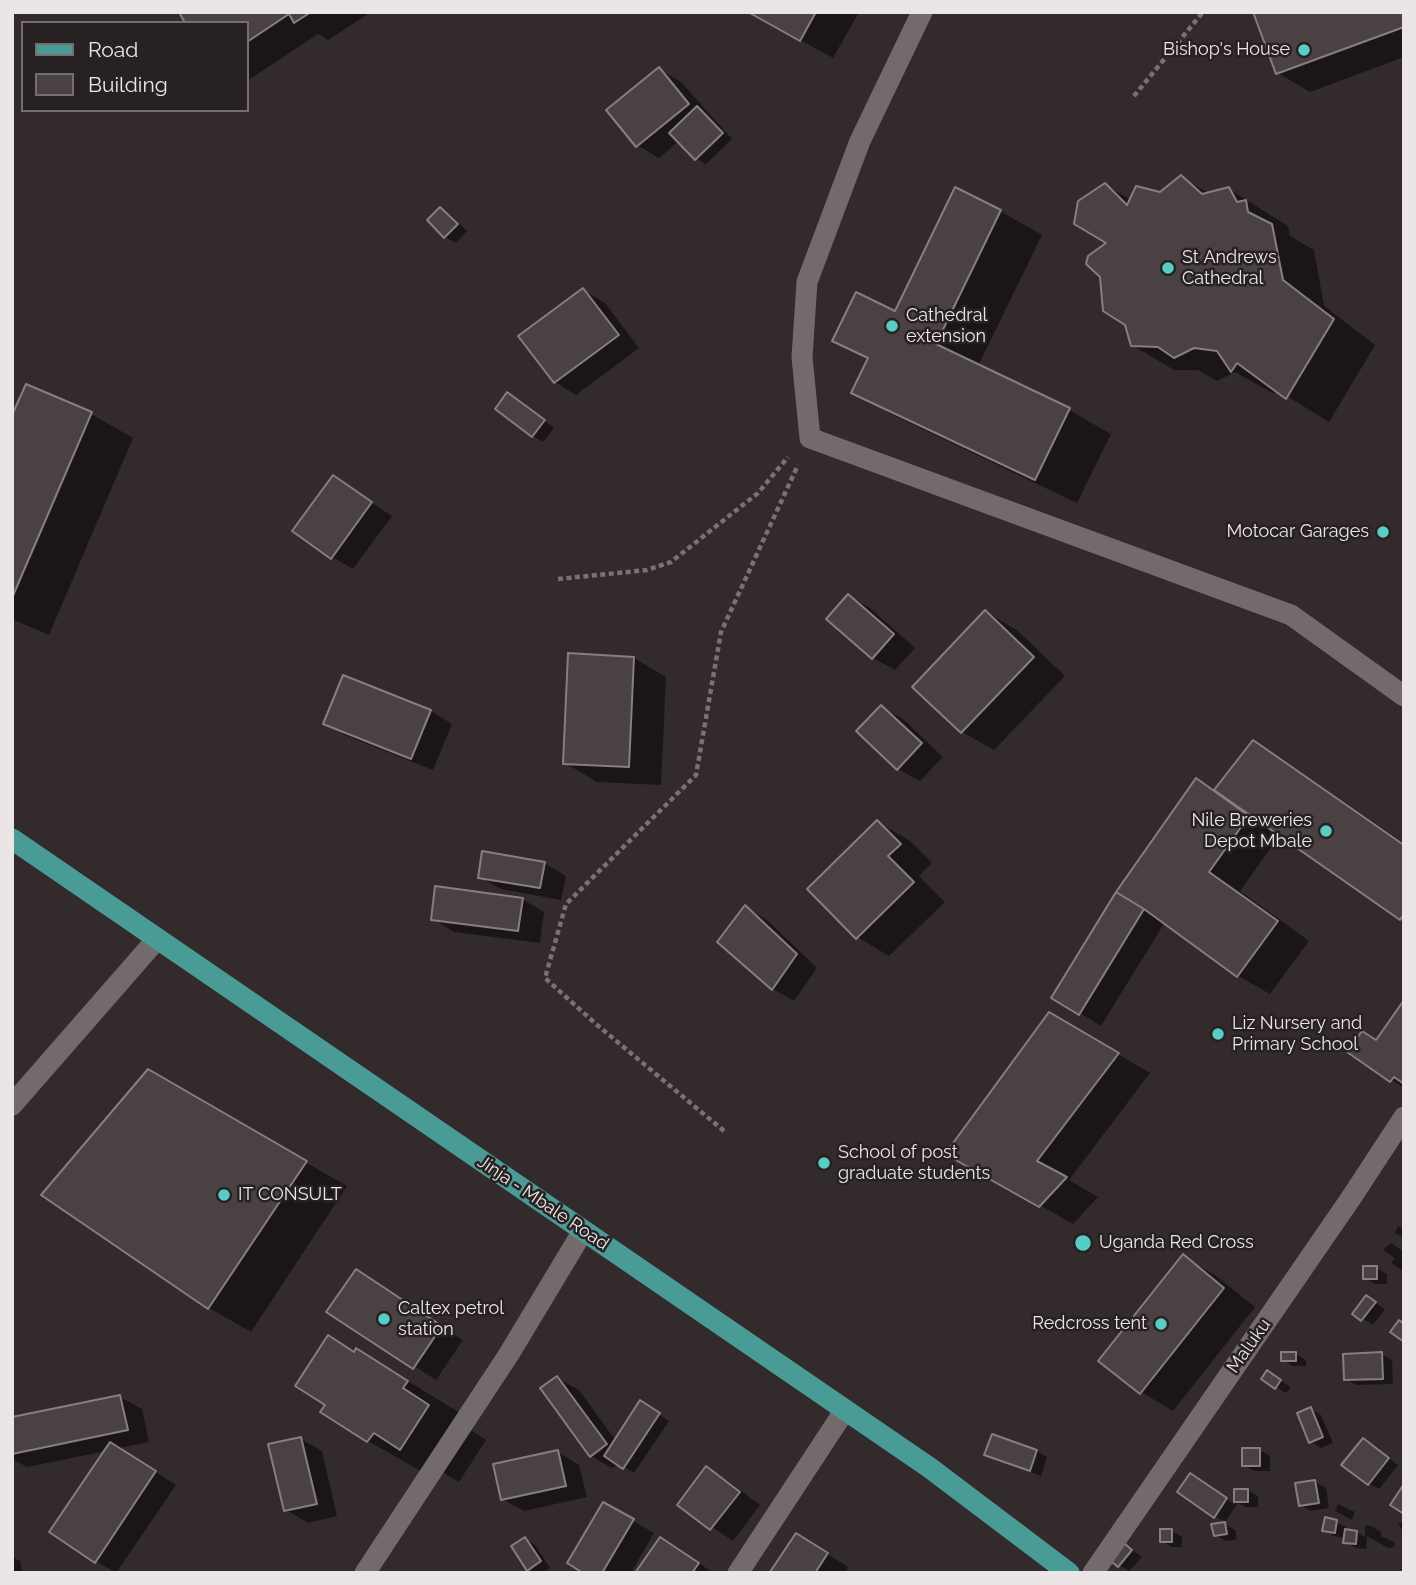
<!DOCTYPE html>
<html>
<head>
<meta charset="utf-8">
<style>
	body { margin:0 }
	#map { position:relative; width:1416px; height:1585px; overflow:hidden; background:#322a2b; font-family:Raleway,sans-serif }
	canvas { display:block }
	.frame { position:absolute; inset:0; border:14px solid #ebe5e6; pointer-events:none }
	.legend { position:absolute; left:21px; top:21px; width:228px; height:91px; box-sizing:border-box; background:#282122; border:2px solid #766f70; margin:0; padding:9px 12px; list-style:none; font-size:21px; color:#ebe5e6 }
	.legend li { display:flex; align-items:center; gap:14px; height:35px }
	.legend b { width:35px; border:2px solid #766f70 }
</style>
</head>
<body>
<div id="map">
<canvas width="1416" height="1585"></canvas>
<div class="frame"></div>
<ul class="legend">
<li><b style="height:9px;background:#499b95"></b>Road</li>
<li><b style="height:19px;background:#494142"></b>Building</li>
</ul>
</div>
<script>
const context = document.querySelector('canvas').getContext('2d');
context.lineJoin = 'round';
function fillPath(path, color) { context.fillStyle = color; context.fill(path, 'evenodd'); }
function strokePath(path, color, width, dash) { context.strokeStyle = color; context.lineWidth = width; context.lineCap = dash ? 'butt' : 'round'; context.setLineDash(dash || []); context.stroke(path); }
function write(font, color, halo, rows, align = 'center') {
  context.font = font + ' Raleway,sans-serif'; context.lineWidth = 5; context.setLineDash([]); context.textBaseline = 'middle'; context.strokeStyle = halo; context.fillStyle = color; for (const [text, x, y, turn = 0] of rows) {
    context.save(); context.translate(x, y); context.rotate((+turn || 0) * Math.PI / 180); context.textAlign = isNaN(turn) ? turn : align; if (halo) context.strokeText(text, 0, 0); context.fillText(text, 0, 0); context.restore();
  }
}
fillPath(new Path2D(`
	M181,12H367L368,14L328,40L318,34L247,81V23Z
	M749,12H859L833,58Z
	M1404,12V57L1310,92L1278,73Z
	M659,69L681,82L732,139L706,164L696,158L679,141L659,158L637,145Z
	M1181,177L1210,194L1229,189L1288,226L1290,236L1314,250L1324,306L1375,345L1329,422L1277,390L1274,394L1235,372L1217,381L1198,370H1174L1132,345L1109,243L1105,185L1131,200L1161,194Z
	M440,209L451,215L467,231L456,243L445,237Z
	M1000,211L1042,235L978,366L1069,410L1111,434L1077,503L895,416L854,392L869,360L834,340L896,314Z
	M583,290L605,303L639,348L576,395L555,382Z
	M518,400L554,428L543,442L533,436Z
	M91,414L133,438L49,635L12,619V419Z
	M334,478L392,516L353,569L332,557Z
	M848,596L870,608L915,648L895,670L873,658L828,619Z
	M986,612L1018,631L1065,676L994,750L962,732Z
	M634,658L666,677L661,785L597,782L565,763Z
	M881,707L903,719L943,757L920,781L898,769Z
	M431,711L452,724L433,770L347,736L326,724Z
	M1253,743L1285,761L1404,843V920L1280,835L1240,891L1309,941L1270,994L1238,976L1165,922L1101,1026L1054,997L1196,780L1215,791Z
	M878,822L910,841L932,863L919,876L945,902L889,956L857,937Z
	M544,863L566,876L561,900L501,889L480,877Z
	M522,899L544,912L540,943L454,932L433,919Z
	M746,907L767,920L817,968L794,1001L773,989Z
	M1404,1003V1088L1349,1052L1377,1041Z
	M1050,1014L1150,1073L1069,1180L1098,1197L1073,1224L948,1153Z
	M148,1072L347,1186L251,1332L209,1308L44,1195Z
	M1398,1226L1404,1229V1238L1395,1233Z
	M1391,1243L1404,1252V1271L1391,1263L1395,1258L1383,1250Z
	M1183,1257L1215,1275L1255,1307L1173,1411L1141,1392Z
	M1376,1268L1387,1274V1284H1375L1365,1278Z
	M356,1271L463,1340L436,1380L329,1311Z
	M1366,1297L1385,1309L1373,1325L1354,1313Z
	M357,1350L465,1416L460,1423L486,1440L459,1482L432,1466L426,1474L368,1441L355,1353Z
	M1296,1354L1306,1360V1366H1293L1283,1360Z
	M1381,1354L1392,1360L1393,1384L1356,1385L1346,1379Z
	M557,1378L579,1390L616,1441L651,1409L669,1421L634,1473L619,1464L612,1468L591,1456Z
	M1278,1379L1291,1387L1286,1393L1276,1387Z
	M120,1397L142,1409L149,1442L118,1448L176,1485L116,1573L96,1561L106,1451L27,1467L12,1459V1419Z
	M1311,1409L1321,1415L1333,1443L1321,1448L1311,1442Z
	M993,1436L1037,1451L1047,1457L1041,1476L997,1460L986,1455Z
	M301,1439L322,1451L337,1516L308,1523L286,1510Z
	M1364,1440L1398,1465L1379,1489L1368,1483Z
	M1260,1450L1270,1456V1471H1254L1243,1465Z
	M558,1452L579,1465L587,1497L524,1511L502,1499Z
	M707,1469L728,1481L760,1505L733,1541L679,1505Z
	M1201,1481L1235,1505V1490H1248L1258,1496V1507H1246L1238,1503L1225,1522L1215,1516Z
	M1315,1482L1326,1488L1329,1508L1311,1511L1301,1505Z
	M604,1504L654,1533L631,1573H586Z
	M1338,1504L1355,1512L1352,1520L1335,1511Z
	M1336,1522L1347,1528L1346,1531L1356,1532L1365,1537V1526H1371L1381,1532V1536L1394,1542L1395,1547L1388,1548L1367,1536L1366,1549L1356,1548L1345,1542L1346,1538L1334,1536L1324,1530Z
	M1404,1522V1533L1398,1524Z
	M1225,1524L1235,1530L1237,1539L1226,1541L1215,1535Z
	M1172,1531L1182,1537V1547H1172L1162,1541Z
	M1116,1538L1142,1557L1129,1571L1119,1565Z
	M525,1539L535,1545L550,1568L543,1573H535L529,1569Z
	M818,1548L848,1567L845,1573L773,1572Z
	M682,1551L713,1573H637Z
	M12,1557L20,1561L23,1573H12Z`), '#0007');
const building = new Path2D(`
	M179,12H311L294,23L289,14L247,42V23H185Z
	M748,12H816L800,41Z
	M1253,12H1404V27L1276,74Z
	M659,67L689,104L636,147L606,110Z
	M697,106L723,133L695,160L669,133Z
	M1181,175L1202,194L1229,187L1237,202L1246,200L1248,212L1272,224L1283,280L1334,319L1286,399L1237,363L1231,372L1217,351L1194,348L1174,358L1158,347L1131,346L1125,325L1103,311L1100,277L1086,264L1088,256L1106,243L1074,224L1078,201L1105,183L1127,205L1136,186L1160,192Z
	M955,187L1001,210L936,344L1070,408L1035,480L851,393L868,358L832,341L856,292L895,311Z
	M440,207L458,224L444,238L427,220Z
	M583,288L619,335L554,383L518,336Z
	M26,384L92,412L12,598V415Z
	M507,392L545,420L532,437L495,409Z
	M333,475L372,502L331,559L292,531Z
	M848,594L894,634L872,659L826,619Z
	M985,610L1034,657L961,733L912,687Z
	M568,653L634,657L629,767L563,764Z
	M343,675L431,710L411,759L323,724Z
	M881,705L922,743L897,770L856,731Z
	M1253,740L1404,845V914L1400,920L1214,790Z
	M1196,778L1249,816L1209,872L1278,921L1237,977L1144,909L1116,892Z
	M877,820L901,844L888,856L914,882L856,939L807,889Z
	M482,851L545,862L540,888L478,878Z
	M435,886L523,898L518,931L431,920Z
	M1116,892L1144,909L1079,1015L1051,998Z
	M745,905L797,954L772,990L717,942Z
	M1404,1000V1084L1394,1077L1390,1082L1347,1052L1362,1031L1376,1040Z
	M1049,1012L1119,1053L1037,1161L1067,1177L1039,1207L945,1154Z
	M148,1069L307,1161L208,1309L41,1195Z
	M1183,1254L1224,1288L1140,1394L1098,1361Z
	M1363,1266H1377V1279H1363Z
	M356,1269L442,1326L413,1369L326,1312Z
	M1366,1295L1376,1302L1361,1321L1352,1314Z
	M1399,1320L1404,1324V1342L1390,1332Z
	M328,1335L354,1352L356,1348L408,1381L403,1388L429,1405L400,1450L374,1433L367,1442L320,1412L325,1405L295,1386Z
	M1281,1352H1296V1361H1281Z
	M1382,1352L1383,1379L1344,1380L1343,1354Z
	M1267,1370L1281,1380L1275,1389L1261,1379Z
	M557,1376L607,1444L590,1457L540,1388Z
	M120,1395L128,1430L12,1454V1417Z
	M640,1400L660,1413L623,1469L604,1456Z
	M1311,1407L1323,1437L1309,1443L1297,1413Z
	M992,1434L1037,1450L1030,1471L984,1455Z
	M301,1437L317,1504L284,1511L268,1444Z
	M1363,1438L1389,1458L1368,1485L1341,1465Z
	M110,1442L156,1471L95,1563L49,1532Z
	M1242,1448H1260V1466H1242Z
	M558,1450L566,1486L501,1500L493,1464Z
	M706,1466L740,1492L710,1530L677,1505Z
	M1190,1473L1227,1498L1214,1518L1177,1492Z
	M1315,1480L1319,1503L1299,1506L1295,1483Z
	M1404,1484V1514L1390,1505Z
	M1234,1489H1248V1502H1234Z
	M603,1502L634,1519L602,1573H583L567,1563Z
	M1325,1517L1337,1520L1335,1533L1322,1531Z
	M1225,1522L1227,1534L1214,1536L1211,1524Z
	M1160,1529H1172V1542H1160Z
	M1345,1529L1357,1531L1356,1544L1343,1543Z
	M796,1533L828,1553L815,1573L770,1572Z
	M1116,1536L1132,1550L1118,1567L1101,1553Z
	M525,1537L541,1561L527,1571L511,1546Z
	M660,1537L699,1563L692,1573H635Z`);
fillPath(building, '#494142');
strokePath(building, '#887e80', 2);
strokePath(new Path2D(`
	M1134,96L1203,12
	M558,579L647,570L671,562L758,493L788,457
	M724,1131L596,1024L545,978L566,904L696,775L721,632L798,465`), '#797273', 4.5, [5, 3.5]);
strokePath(new Path2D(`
	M922,12L860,141L807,282L802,357L810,438L1291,615L1404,696
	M12,1105L157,939
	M365,1573L509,1354L583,1231
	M738,1573L845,1410
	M1093,1573L1351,1198L1404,1117`), '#736a6b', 21);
strokePath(new Path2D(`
	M12,839L930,1468L1069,1573`), '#499b95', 21);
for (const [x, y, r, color] of [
	[1304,50,7,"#56cec3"],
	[1168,268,7,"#56cec3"],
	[892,326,7,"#56cec3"],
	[1383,532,7,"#56cec3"],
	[1326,831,7,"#56cec3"],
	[1218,1034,7,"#56cec3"],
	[824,1163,7,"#56cec3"],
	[224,1195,7,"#56cec3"],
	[1083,1243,9,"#56cec3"],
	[384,1319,7,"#56cec3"],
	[1161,1324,7,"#56cec3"]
]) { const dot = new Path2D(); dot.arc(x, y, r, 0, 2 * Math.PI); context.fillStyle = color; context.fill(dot); strokePath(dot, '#282122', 2.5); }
write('18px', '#ebe5e6', '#282122', [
	["Bishop's House",1290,50,"right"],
	["St Andrews",1182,258],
	["Cathedral",1182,279],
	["Cathedral",906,316],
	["extension",906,337],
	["Motocar Garages",1369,532,"right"],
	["Nile Breweries",1312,821,"right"],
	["Depot Mbale",1312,842,"right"],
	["Liz Nursery and",1232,1024],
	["Primary School",1232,1045],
	["School of post",838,1153],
	["graduate students",838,1174],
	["IT CONSULT",238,1195],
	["Uganda Red Cross",1099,1243],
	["Caltex petrol",398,1309],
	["station",398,1330],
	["Redcross tent",1147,1324,"right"]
], 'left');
write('18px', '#ebe5e6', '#282122', [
	["Jinja - Mbale Road",543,1203,34],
	["Maluku",1249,1346,-55]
]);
</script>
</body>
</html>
